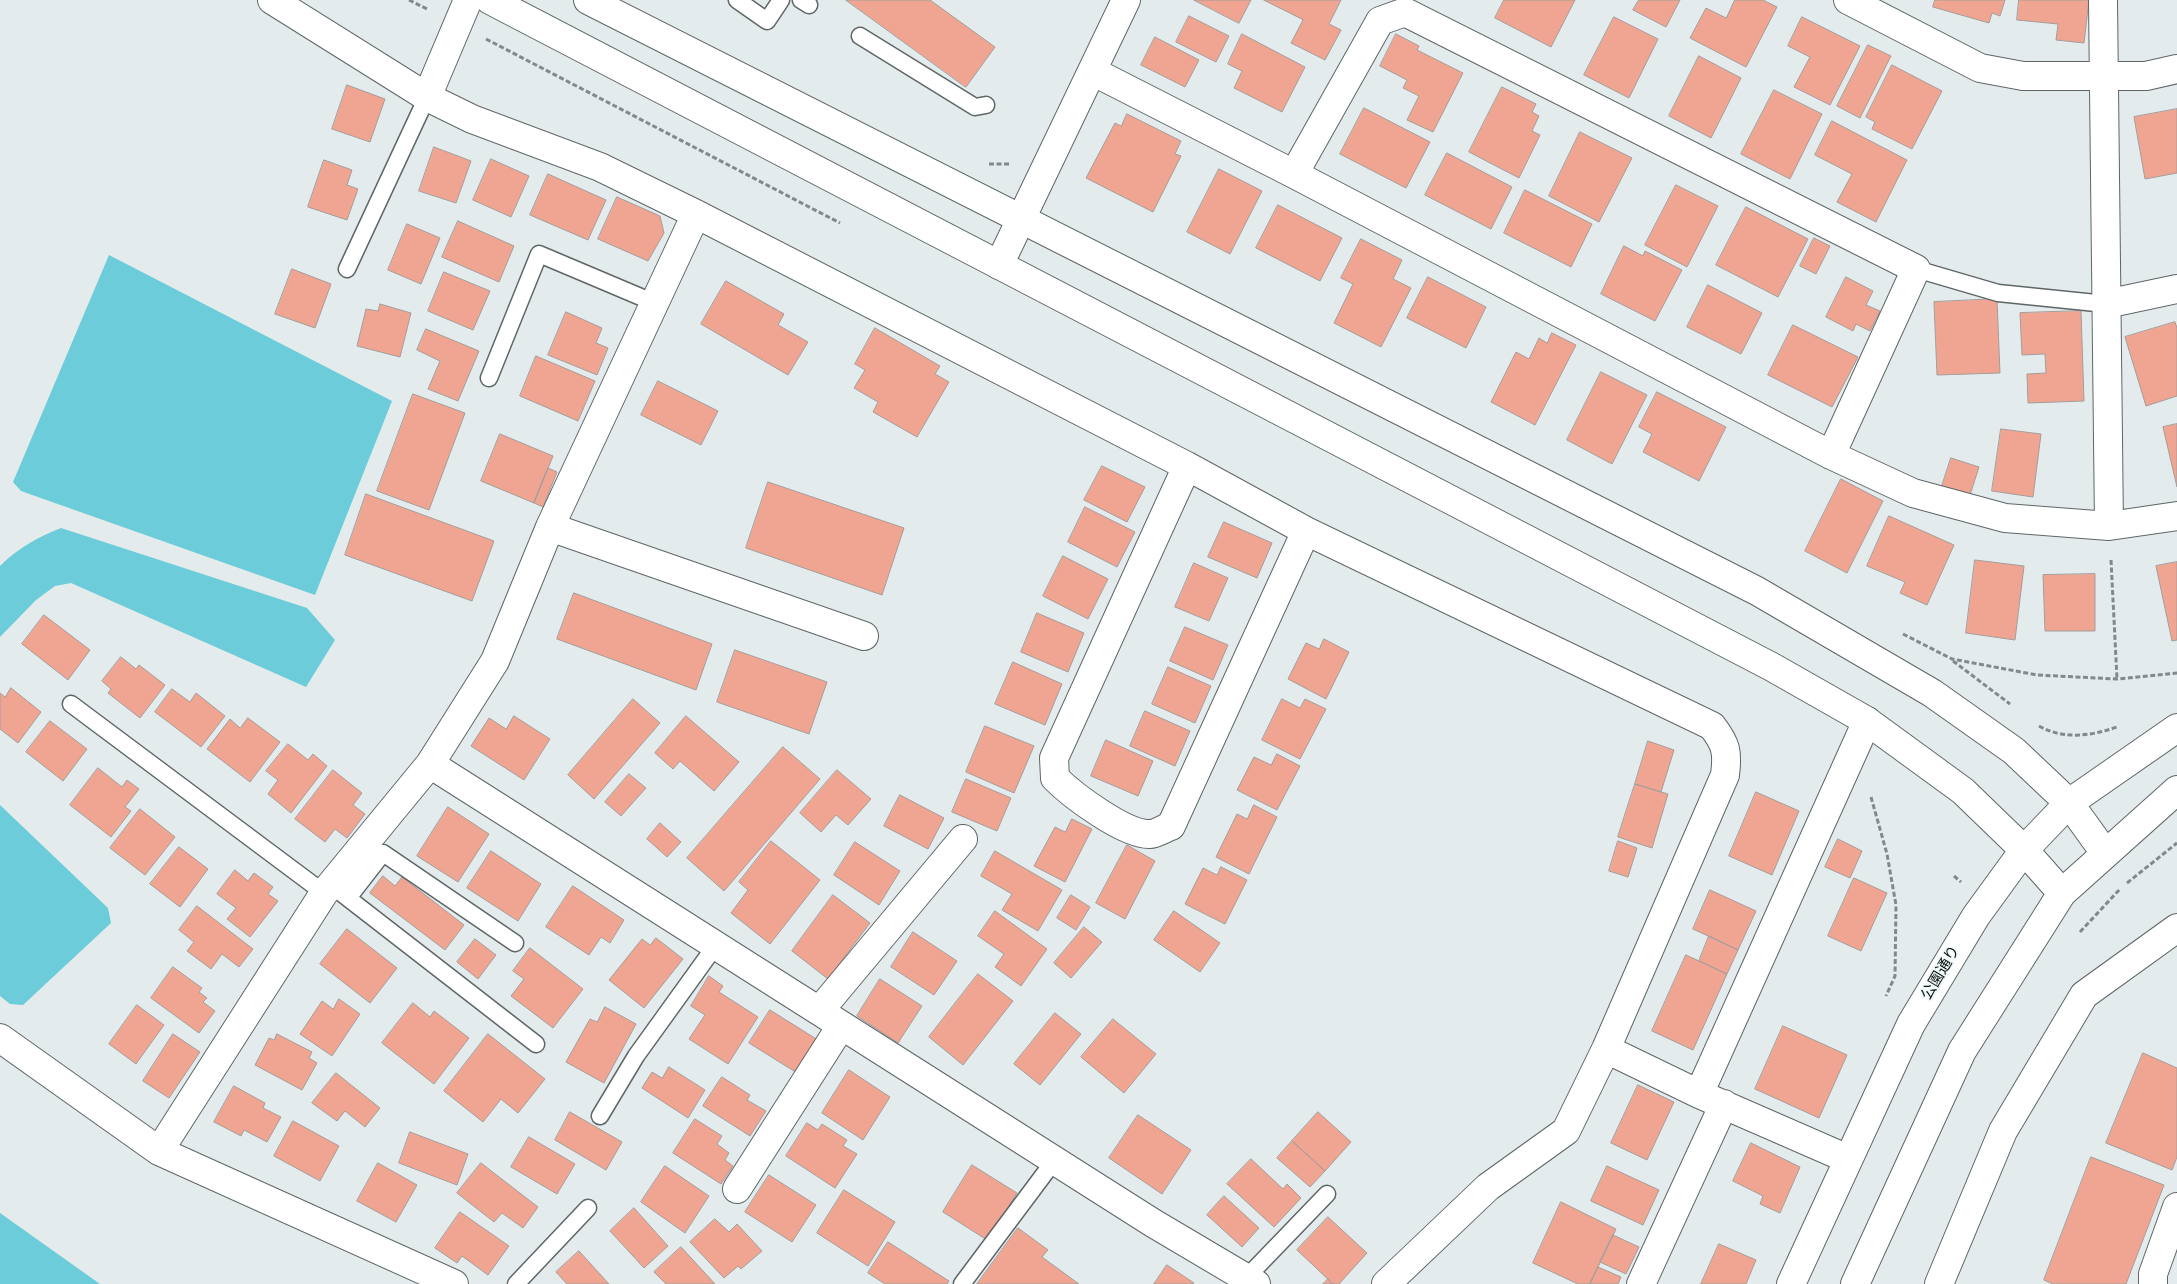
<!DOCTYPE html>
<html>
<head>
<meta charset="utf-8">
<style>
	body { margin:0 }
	canvas { display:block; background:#e3ebec }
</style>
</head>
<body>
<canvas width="2177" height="1284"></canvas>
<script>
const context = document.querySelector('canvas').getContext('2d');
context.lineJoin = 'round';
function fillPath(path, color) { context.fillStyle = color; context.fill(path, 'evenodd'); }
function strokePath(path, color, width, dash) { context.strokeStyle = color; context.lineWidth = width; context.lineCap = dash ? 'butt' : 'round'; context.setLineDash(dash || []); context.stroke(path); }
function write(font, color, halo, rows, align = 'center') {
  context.font = font + ' "Times New Roman","Noto Sans JP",serif'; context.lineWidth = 4; context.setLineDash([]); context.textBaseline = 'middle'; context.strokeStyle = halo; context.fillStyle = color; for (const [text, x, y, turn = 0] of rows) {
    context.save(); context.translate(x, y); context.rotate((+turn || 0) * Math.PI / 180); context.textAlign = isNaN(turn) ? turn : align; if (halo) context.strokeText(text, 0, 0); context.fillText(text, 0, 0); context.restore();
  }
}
fillPath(new Path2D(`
	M109,255L392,401L315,595L21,491L13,482Z
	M61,528L307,608L335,640L306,687L71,583L55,586L36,600L0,637V566C18,548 38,537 61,528Z
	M0,805L108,908L111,923L23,1005L10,1004L0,996Z
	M0,1213L100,1284H0Z`), '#6cccd9');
const building = new Path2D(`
	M846,0H930L995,47L966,87Z
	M1194,0H1251L1239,23Z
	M1264,0H1341L1329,24L1341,30L1325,60L1291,43L1303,20Z
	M1504,0H1575L1551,47L1495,18Z
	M1639,0H1680L1666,27L1633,10Z
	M1735,0H1763L1777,7L1746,67L1690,38L1706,8L1726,18Z
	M1935,0H2005L2000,16L1992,13L1989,23L1933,7Z
	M2019,0H2089L2084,43L2056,40L2058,24L2017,20Z
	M1189,16L1229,36L1216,62L1176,42Z
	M1614,17L1658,39L1629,98L1584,75Z
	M1802,17L1860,46L1830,105L1794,87L1810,57L1788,46Z
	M1242,34L1305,67L1282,112L1234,88L1242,71L1228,64Z
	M1396,34L1419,46L1417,50L1463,73L1433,132L1407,120L1419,96L1403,88L1407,80L1380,66Z
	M1155,37L1199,60L1185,87L1141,65Z
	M1868,45L1891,56L1860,118L1837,106Z
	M1699,56L1741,78L1711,138L1669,116Z
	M1892,65L1942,91L1912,149L1872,129L1875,122L1866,117Z
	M347,85L385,99L370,142L332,129Z
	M1502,87L1536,104L1532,112L1539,116L1532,131L1540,135L1519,178L1469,152Z
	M1774,90L1822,114L1790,179L1741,154Z
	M1364,108L1430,142L1406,188L1340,154Z
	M2177,109V173L2145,179L2134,117Z
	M1127,114L1181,141L1175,154L1181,156L1153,212L1086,178L1115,123L1121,126Z
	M1832,121L1907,160L1876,222L1837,202L1852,174L1815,155Z
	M1580,132L1632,158L1599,222L1549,196Z
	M434,147L471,161L456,203L419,191Z
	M1447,153L1512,187L1491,229L1425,195Z
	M491,159L529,176L511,217L473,200Z
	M324,160L352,170L347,185L358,189L347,220L308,207Z
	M1219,169L1262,191L1230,254L1187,232Z
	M548,174L606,200L588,240L530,215Z
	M1676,185L1718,206L1687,267L1645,245Z
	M1525,190L1592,224L1571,267L1504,233Z
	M617,197L660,216L664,233L648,261L598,239Z
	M1278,205L1342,238L1320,281L1256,248Z
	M1746,207L1808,239L1778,297L1716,265Z
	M458,221L514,246L499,282L442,257Z
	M407,224L440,238L421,284L388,270Z
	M1814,238L1830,246L1816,274L1800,266Z
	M1361,239L1402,260L1393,279L1411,288L1381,347L1334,323L1353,284L1341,278Z
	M1624,246L1643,256L1645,251L1682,270L1655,321L1601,294Z
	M292,269L331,284L315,328L275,314Z
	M444,272L490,291L473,330L428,311Z
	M1428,277L1486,307L1466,348L1407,318Z
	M1846,277L1873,291L1866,305L1880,311L1870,331L1856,324L1853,331L1826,317Z
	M726,281L784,314L778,325L808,342L788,375L701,324Z
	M1708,285L1762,313L1741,354L1687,327Z
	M1997,299L2000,373L1937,375L1934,302Z
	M380,304L411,313L400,357L357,346L366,309L378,311Z
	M2081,311L2084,401L2028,403L2027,374L2046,373L2045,354L2022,355L2020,313Z
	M566,312L602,328L596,343L608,348L597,375L548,355Z
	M2175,322L2177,328V396L2146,406L2125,337Z
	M1793,325L1858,357L1832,407L1768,375Z
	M875,328L940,366L935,374L949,382L917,437L873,412L878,402L854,388L865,370L855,364Z
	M426,329L479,351L458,401L428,389L440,361L417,350Z
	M1552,333L1576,345L1535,425L1491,402L1516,352L1529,359L1539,338L1547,343Z
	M536,356L595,381L578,421L520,396Z
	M1601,372L1647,395L1612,464L1567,440Z
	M658,381L718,411L701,445L641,415Z
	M1657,392L1726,427L1699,481L1643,452L1652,434L1639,427Z
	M413,394L465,413L429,510L377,491Z
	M2177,424V487L2163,427Z
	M2001,429L2041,434L2033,497L1992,491Z
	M500,434L553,456L534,503L481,481Z
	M1951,458L1979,467L1970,495L1942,486Z
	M1102,466L1145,487L1127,522L1084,500Z
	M548,468L557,472L543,507L534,503Z
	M1841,479L1883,501L1847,573L1805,551Z
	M768,482L904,528L882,595L746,548Z
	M366,494L494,541L472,601L345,555Z
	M1085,507L1135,532L1117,567L1068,542Z
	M1889,516L1954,545L1927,605L1900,593L1905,582L1867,566Z
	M1224,522L1272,543L1257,578L1208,557Z
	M1063,556L1108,579L1088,619L1043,596Z
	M1975,560L2024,566L2015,640L1966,633Z
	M2177,562V640L2172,641L2156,566Z
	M1194,563L1228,578L1209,621L1175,607Z
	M2095,574V631H2045L2043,575Z
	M574,593L712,644L696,690L557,639Z
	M1037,613L1084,633L1068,672L1021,652Z
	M44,615L90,650L68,680L22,644Z
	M1185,627L1228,645L1213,680L1170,661Z
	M1324,639L1349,652L1326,699L1288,679L1306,643L1319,649Z
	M735,650L827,682L809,734L717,702Z
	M121,657L136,669L139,665L165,685L140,718L108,693L111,689L102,681Z
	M1013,662L1062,684L1045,725L995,704Z
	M1168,667L1211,686L1195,723L1152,704Z
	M11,688L41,712L18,743L0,729V693L5,697Z
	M172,689L190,702L196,693L225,716L201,747L155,712Z
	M633,699L660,723L594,799L568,775Z
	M1282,699L1300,708L1305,699L1326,709L1300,759L1262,740Z
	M1145,711L1190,731L1175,766L1130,746Z
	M514,716L550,739L524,780L471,746L489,718L506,729Z
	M686,716L739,762L714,791L680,761L673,769L655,753Z
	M248,718L280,742L250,782L207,749L230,719L240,728Z
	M50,721L87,749L63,781L26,752Z
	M985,726L1034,746L1014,793L966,772Z
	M1106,740L1153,761L1138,796L1091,776Z
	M1648,741L1674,750L1661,792L1635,784Z
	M288,744L308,760L313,754L327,766L291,813L268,794L278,780L266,771Z
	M783,747L820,779L724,891L687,858Z
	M1277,754L1300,766L1277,810L1237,790L1254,757L1271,765Z
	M98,768L122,787L127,780L139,789L125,807L131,811L111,837L70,805Z
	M333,770L362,793L353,805L365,814L347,838L335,829L325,842L295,819Z
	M837,770L871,799L848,825L836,815L821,832L800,813Z
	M629,774L646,788L621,816L605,802Z
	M966,779L1011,798L997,831L952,812Z
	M1635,784L1668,794L1652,848L1618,837Z
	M1756,792L1799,811L1772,875L1729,856Z
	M900,795L944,818L928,849L884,826Z
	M1254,805L1277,817L1249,874L1216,857L1237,814L1247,819Z
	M448,807L489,834L458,882L417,856Z
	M140,809L175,837L145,875L110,848Z
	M1072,819L1092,829L1065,882L1034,866L1055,827L1065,832Z
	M660,823L681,842L667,857L647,839Z
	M1838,839L1862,851L1850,878L1825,867Z
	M771,841L820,880L770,944L731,913L748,890L739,882Z
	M1618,841L1637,848L1628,877L1609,871Z
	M855,842L900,871L879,905L834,875Z
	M1127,845L1155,861L1125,919L1096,903Z
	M179,847L208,869L180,907L150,884Z
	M491,851L541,884L518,921L467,888Z
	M995,851L1062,890L1038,931L1002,910L1012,894L981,876Z
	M1221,867L1247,880L1225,924L1185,904L1203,868L1217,875Z
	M235,870L248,881L254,873L273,887L268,894L278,901L250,937L227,919L236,908L217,894Z
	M383,876L395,886L402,877L464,925L445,950L370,893Z
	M1854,878L1887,893L1861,951L1828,936Z
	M573,886L624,920L610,943L601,937L589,955L546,927Z
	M1710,890L1756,911L1738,950L1693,929Z
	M833,895L870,923L828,979L792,951Z
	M1071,895L1090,907L1076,930L1057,918Z
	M197,906L253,949L239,967L222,954L211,969L187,951L194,942L179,930Z
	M995,911L1047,949L1021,986L995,967L1004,954L978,936Z
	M1174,911L1220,943L1200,972L1154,940Z
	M1084,927L1102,942L1071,978L1054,963Z
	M347,929L397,968L370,1003L320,964Z
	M913,932L957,961L934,995L891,967Z
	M1709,936L1738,950L1727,974L1699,961Z
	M656,938L683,959L644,1008L609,980L642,939L650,945Z
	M475,939L496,955L478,979L457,962Z
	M530,948L583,989L553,1028L511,996L524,979L513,971Z
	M1686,955L1727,974L1693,1050L1652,1031Z
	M173,967L202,988L199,992L207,998L203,1002L215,1011L199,1033L151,998Z
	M978,974L1013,1001L963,1065L929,1037Z
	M709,976L723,986L719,992L758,1017L728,1064L689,1039L705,1015L691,1006Z
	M880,979L922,1006L898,1043L857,1016Z
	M339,999L360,1014L332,1056L300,1034L322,1001L333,1009Z
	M413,1003L430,1017L434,1011L469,1038L434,1084L382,1043Z
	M137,1005L164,1025L136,1064L109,1044Z
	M605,1007L636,1024L604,1083L566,1062L590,1019L597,1022Z
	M770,1010L818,1040L797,1073L749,1043Z
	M1055,1013L1081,1034L1040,1085L1014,1064Z
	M1113,1019L1156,1054L1124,1093L1081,1057Z
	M1783,1026L1847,1055L1819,1118L1755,1089Z
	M173,1034L200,1052L169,1098L143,1081Z
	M277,1034L312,1052L309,1058L317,1063L302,1090L255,1065L269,1038L274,1040Z
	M488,1034L545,1079L518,1113L501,1099L483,1122L444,1091Z
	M2143,1053L2177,1068V1157L2172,1170L2106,1143Z
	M669,1067L705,1090L688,1118L642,1088L652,1072L662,1078Z
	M849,1070L890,1097L863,1140L822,1113Z
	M336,1073L380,1108L365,1127L345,1111L337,1121L312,1103Z
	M722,1077L750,1095L747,1100L766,1111L750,1136L703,1106Z
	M1638,1085L1674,1102L1647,1160L1611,1143Z
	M234,1086L265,1103L263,1108L281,1117L267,1142L244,1130L241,1136L214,1122Z
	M570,1112L622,1142L606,1170L555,1140Z
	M1318,1112L1351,1142L1325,1171L1292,1141Z
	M1138,1115L1191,1150L1162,1194L1109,1158Z
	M695,1119L722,1136L717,1144L729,1153L725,1160L733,1166L721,1184L673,1153Z
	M293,1121L339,1146L320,1181L274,1156Z
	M807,1123L818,1130L822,1124L847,1140L843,1146L857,1154L835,1188L786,1156Z
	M410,1132L468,1154L457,1185L399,1163Z
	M529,1137L575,1164L557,1194L511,1167Z
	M1292,1141L1325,1171L1310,1187L1277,1158Z
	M1751,1143L1800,1167L1780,1213L1760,1204L1763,1196L1733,1181Z
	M2091,1157L2164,1185L2126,1284H2053L2044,1280Z
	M1251,1159L1283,1189L1287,1184L1301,1198L1274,1227L1227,1184Z
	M378,1163L417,1185L396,1222L357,1201Z
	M481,1163L538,1207L523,1228L502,1213L494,1222L457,1193Z
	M972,1165L1017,1193L987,1240L943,1212Z
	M665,1166L709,1196L685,1233L641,1202Z
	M1607,1166L1659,1190L1643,1225L1591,1201Z
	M769,1175L816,1205L792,1242L745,1212Z
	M844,1190L895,1222L868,1266L817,1233Z
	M1224,1196L1259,1228L1242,1247L1207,1215Z
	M1561,1202L1616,1229L1590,1284H1578L1533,1263Z
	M634,1208L668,1246L644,1268L610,1231Z
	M460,1212L509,1246L488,1275L462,1256L457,1263L435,1248Z
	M1328,1217L1367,1253L1339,1284H1333L1297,1250Z
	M715,1219L729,1232L737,1224L762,1251L741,1269L738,1266L724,1278L690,1242Z
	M1018,1228L1048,1250L1042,1257L1079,1284H977Z
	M1613,1235L1639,1247L1626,1274L1600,1262Z
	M888,1242L949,1281L947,1284H885L868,1273Z
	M1719,1244L1756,1260L1746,1284H1701Z
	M681,1247L715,1284H666L654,1272Z
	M579,1251L609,1284H567L556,1272Z
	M1167,1265L1194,1283L1193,1284H1154Z
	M1598,1267L1621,1277L1618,1284H1590Z
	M1328,1279L1333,1284H1323Z`);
fillPath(building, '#f0a593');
strokePath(building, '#a49d9b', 1);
const service = new Path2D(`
	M737,0L767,21L781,0
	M801,0L809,5
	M860,36L975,107L986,105
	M347,269L427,97
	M1916,269L1998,293L2106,304
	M489,378L539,254L655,303
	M71,704L324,893
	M331,885L536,1044
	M348,898L383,853L515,943
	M600,1116L636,1056L716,945
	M1247,1277L1327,1194
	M516,1284L588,1208
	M962,1284L1054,1161`);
const minor = new Path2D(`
	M272,0L427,97L472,119L600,167L696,214L1187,466L1306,531L1712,726C1726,744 1728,752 1725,775L1606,1049L1566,1131L1488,1187L1386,1284
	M1848,0L1980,68L2023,76H2146L2177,69
	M2103,0L2109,526
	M1092,71L1294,174L1831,455L1913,493L2005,518L2109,526L2177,516
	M427,97L468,0
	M1294,174L1380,21L1405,12L1916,269L1831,455
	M999,265L1126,0
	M2106,304L2177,289
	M1187,466L1054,758L1055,778C1072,795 1125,835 1150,834C1156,834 1165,828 1171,826L1306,531
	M550,527L864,636
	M430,764L1153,1223L1256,1284
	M820,1010L963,839
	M0,1038L159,1151L454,1284
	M1606,1049L1699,1094L1848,1159
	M1699,1094L1867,721
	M159,1151L324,893L430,764L495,661L550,527L696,214
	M737,1189L841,1026
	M1641,1284L1724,1104
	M1939,1284L2003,1131L2084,995L2177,928
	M2153,1284V1274L2177,1207`);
const tertiary = new Path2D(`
	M490,0L1772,667L1867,721L1963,791L2024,850L2062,893
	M588,0L1757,591L1932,693L2014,751L2069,803L2105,853
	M1791,1284L1911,1024L1976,916L2024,850L2069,803L2177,728
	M1855,1284L1962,1051L2062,893L2177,790`);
strokePath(service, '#5f6667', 19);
strokePath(minor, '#5f6667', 30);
strokePath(tertiary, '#5f6667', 30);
strokePath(new Path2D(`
	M409,0L427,9
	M486,39L840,223
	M989,164H1010
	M2111,560L2117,679
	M1903,634L1952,659L2037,675L2117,679L2177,673
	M1953,661L2010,704
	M2039,726C2064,740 2091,736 2117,727
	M1871,797L1887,854L1896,905L1895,976L1886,996
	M1954,876L1961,882
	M2127,883L2177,843
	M2080,932L2120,889`), '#83898a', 3, [5, 2.5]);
strokePath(service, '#fff', 16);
strokePath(minor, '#fff', 28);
strokePath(tertiary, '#fff', 28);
write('15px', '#0e1111', '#f0f9fa', [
	["公園通り",1941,973,-59]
]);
</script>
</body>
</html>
